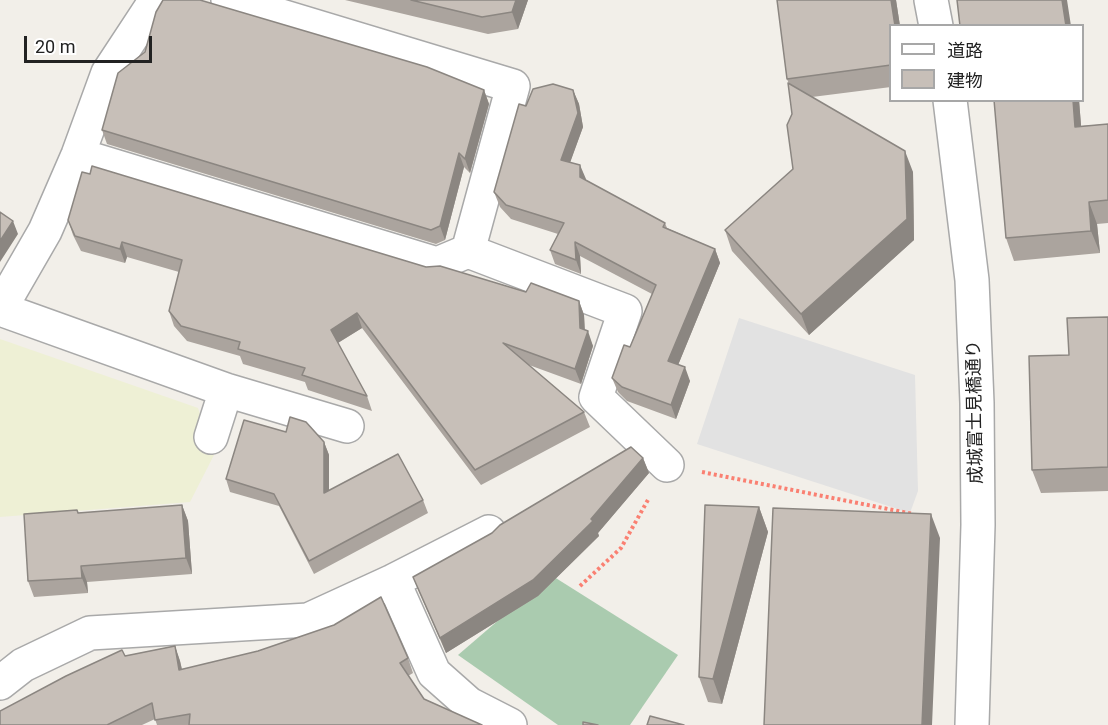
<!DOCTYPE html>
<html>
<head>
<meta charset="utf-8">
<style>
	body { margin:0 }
	#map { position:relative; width:1108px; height:725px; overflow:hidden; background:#f2efe9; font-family:Roboto,"Noto Sans JP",sans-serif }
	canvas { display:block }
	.legend { position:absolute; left:889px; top:24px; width:195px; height:78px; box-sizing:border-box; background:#fff; border:2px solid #a7a7a7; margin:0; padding:8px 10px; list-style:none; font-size:18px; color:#222 }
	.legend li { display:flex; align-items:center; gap:12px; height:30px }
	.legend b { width:30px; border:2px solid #a7a7a7 }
	.scale { position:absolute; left:24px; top:36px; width:128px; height:27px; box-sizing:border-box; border:3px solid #222; border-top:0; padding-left:8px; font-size:18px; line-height:21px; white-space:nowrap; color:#222; -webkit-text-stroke:4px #fff; paint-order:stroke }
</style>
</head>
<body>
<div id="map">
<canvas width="1108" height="725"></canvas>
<ul class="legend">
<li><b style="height:8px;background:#fff"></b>道路</li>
<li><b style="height:16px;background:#c7bfb8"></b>建物</li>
</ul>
<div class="scale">20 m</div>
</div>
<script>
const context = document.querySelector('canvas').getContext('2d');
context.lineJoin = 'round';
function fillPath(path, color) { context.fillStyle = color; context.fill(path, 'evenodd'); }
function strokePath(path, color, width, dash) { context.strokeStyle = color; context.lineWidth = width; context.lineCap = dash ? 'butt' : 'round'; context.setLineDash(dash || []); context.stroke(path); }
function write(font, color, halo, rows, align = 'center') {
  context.font = font + ' Roboto,"Noto Sans JP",sans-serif'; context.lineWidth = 4.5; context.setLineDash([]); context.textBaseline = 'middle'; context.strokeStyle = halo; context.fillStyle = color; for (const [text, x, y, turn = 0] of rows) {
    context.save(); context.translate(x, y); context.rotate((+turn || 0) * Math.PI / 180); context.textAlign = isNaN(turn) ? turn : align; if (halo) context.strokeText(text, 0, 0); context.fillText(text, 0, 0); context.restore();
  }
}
fillPath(new Path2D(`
	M0,339L198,408L214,455L190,502L0,517Z`), '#eef0d5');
fillPath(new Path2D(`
	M551,575L678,655L630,725H558L458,655Z`), '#aacbaf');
fillPath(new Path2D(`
	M739,318L915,375L918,491L910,513L697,444Z`), '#e2e2e2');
const minor = new Path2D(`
	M931,0L936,26
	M950,100L972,280L977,403L978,525L972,725
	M78,155L437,264L468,251L513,86L228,0
	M468,251L625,311L596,397L667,465
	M0,309L226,390L347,426
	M0,309L45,231L78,155L108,73L156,0
	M211,437L226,390
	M393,581L434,673L469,704L510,725
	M0,683L23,665L90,633L308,620L393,581L489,532`);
strokePath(minor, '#a9a9a9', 36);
strokePath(new Path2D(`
	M702,472L913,514
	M580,586L621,548L649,498`), '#fa8072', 4, [3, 3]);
strokePath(minor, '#fff', 33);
fillPath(new Path2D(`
	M345,0H528L518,29L488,34Z
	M777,0H896L900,26H891V87L812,97L913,172L914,240L809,335L732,251L725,230L793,169L792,114L789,84L787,79Z
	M484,90L489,104L470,173L464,167L445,240L436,244L107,144L102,130Z
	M573,90L579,104L583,127L570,162L585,180L665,223L667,228L715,249L720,263L678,365L690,381L676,419L627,401L618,392L612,378L630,347L652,294L580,256L581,274L555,264L550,250L558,234L511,219L500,207L494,192L526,106Z
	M994,100H1079L1081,126L1108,124V223L1097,224L1100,253L1014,261L1006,238Z
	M68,220L426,267L526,292L579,301L584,315L585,330L593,346L581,384L529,365L584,412L590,427L481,485L362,328L338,343L367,396L372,411L308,390L305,382L243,364L240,356L187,341L174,326L169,311L179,272L127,257L125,263L81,251L73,235Z
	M1108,317V491L1041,493L1032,470L1069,355Z
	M286,432L324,442L329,455V491L423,500L428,513L314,574L279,506L230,492L226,479Z
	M643,458L649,473L598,533L599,536L538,596L446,653L419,592L413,577Z
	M182,505L188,521L192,574L87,582L88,593L34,597L28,581L77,510L78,513Z
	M759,507L768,532L722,704L708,702L699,677Z
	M175,646L180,661L182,669L408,658L413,673L408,676L424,699L482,725H157L155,719L142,725H0L125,656Z`), '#aba49e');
fillPath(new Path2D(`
	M516,0H528L518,29L512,12Z
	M891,0H896L900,26H895Z
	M1062,0H1067L1071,26H1066Z
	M484,90L489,104L470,173L465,159Z
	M573,90L579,104L583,127L566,174L561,160Z
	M1073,100H1079L1083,149L1075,127Z
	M905,151L913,172L914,240L809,335L801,314Z
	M459,153L464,167L445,240L440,226Z
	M580,165L586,179L585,191L580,177Z
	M1089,202L1097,224L1100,253L1091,231Z
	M13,221L18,234L0,262V241Z
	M122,242L127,257L125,263L120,249Z
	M575,242L580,256L581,274L576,260Z
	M715,249L720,263L674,375L668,361Z
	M579,301L584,315L585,339L588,331L593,346L581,384L575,369L580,328Z
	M357,313L362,328L336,344L331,330Z
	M685,367L690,381L676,419L671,405Z
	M324,442L329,455V506L324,493Z
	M643,458L649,473L598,533L599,536L538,596L446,653L440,638L591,519Z
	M182,505L188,521L192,574L186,558Z
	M759,507L768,532L722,704L713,679Z
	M931,514L940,538L932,725H922Z
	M81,566L87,582L88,593L82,578Z
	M175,646L180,661L185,685L179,670Z`), '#8b8681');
const building = new Path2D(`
	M163,0H200L427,67L484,90L465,159L459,153L440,226L431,230L102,130L118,73L145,52L156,12Z
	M411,0H516L512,12L482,17Z
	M777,0H891L895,26H891V65L787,79Z
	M957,0H1062L1066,26H960Z
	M788,83L905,151L907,219L801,314L725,230L793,169L787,125L792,114Z
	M553,84L573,90L578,113L561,160L580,165V177L665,223L663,227L715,249L668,361L685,367L671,405L622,387L612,378L624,345L630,347L656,285L575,242L576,260L550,250L564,223L506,205L494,192L519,104L526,106L533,89Z
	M994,100H1073L1075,127L1108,124V200L1089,202L1091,231L1006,238Z
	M92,166L426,267L440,266L526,292L531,283L579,301L580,328L588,331L575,369L503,343L584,412L475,470L357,313L331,330L367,396L302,375L305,368L238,349L240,342L181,326L169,311L182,260L122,242L120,249L75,236L68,220L82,172L90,174Z
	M0,212L13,221L0,241Z
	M1108,317V467L1032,470L1029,356L1069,355L1067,318Z
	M290,417L306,422L324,442V493L398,454L423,500L309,561L274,494L226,479L244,420L286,432Z
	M631,447L643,458L591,519L593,521L533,580L440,638L413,577L492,533L500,525Z
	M182,505L186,558L81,566L82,578L28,581L24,514L77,510L78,513Z
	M705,505L759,507L713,679L699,677Z
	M773,508L931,514L922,725H764Z
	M381,597L408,658L400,663L424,699L482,725H189L190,714L155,720L152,703L107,725H0V711L66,676L122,650L125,656L175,646L179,670L258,651L334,625Z
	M650,716L684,725H647Z
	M583,722L598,725H583Z`);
fillPath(building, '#c7bfb8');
strokePath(building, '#8b8681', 1.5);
write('18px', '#222', '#fff', [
	["成城富士見橋通り",976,412,-91]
]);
</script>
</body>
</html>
